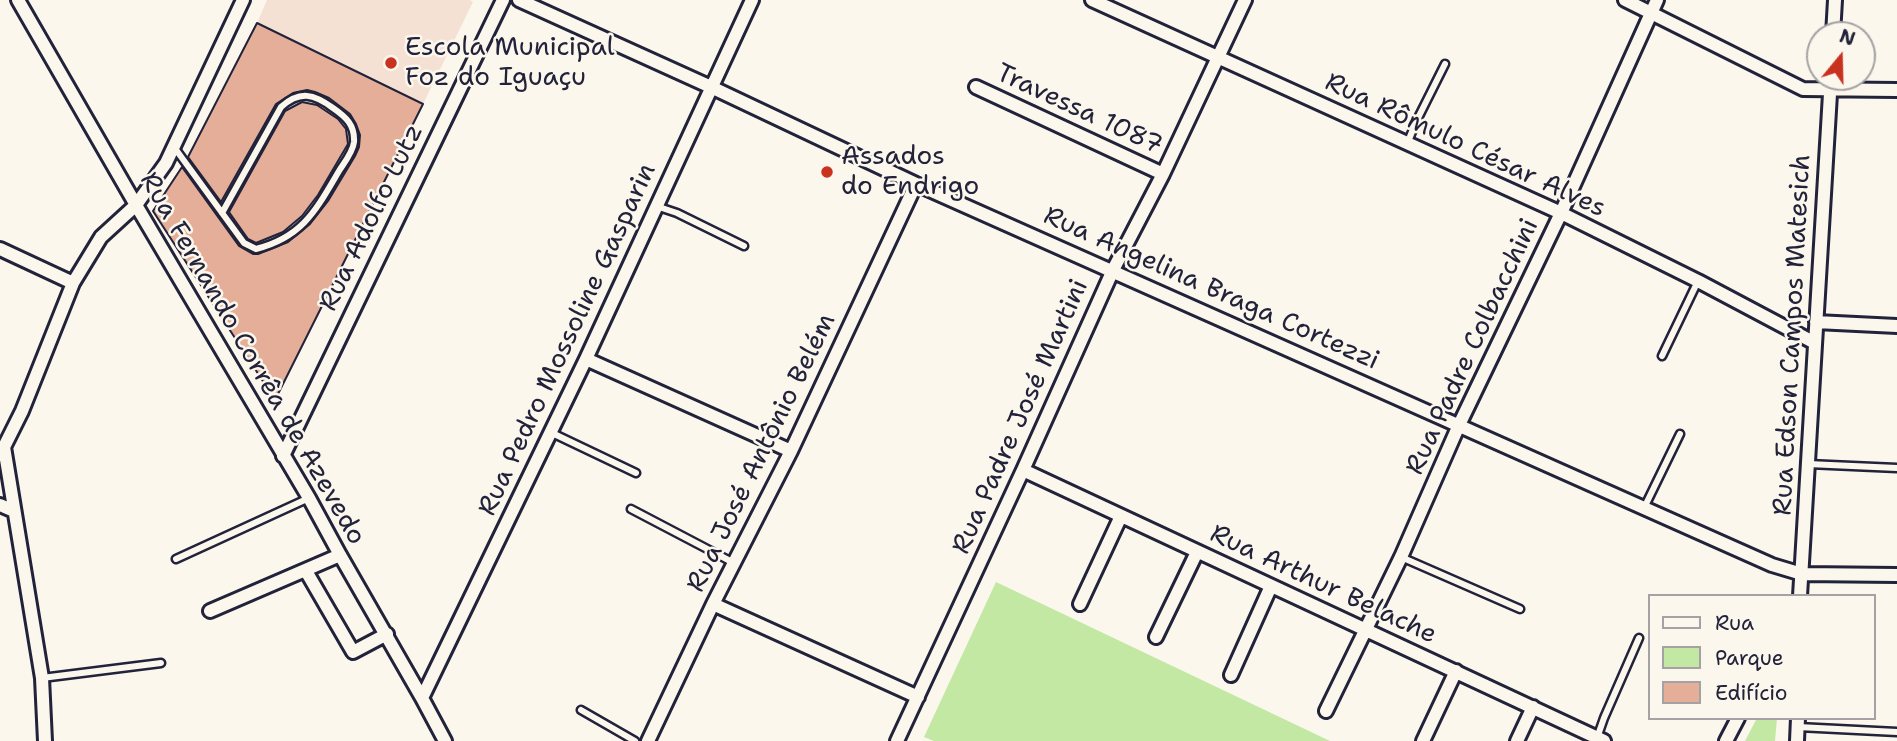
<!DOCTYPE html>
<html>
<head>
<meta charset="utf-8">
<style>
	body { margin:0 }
	#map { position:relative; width:1897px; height:741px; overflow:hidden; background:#fbf7ec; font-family:"Shantell Sans",sans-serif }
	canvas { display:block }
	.legend { position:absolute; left:1648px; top:594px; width:228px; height:126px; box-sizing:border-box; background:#fbf7ec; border:2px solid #a4a2a5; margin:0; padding:9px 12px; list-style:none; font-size:21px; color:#22223b }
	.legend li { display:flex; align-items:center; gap:14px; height:35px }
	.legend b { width:35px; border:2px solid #a4a2a5 }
	.north { position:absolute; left:1806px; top:21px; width:70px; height:70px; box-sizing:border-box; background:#fbf7ec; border:2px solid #a4a2a5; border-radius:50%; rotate:19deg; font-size:19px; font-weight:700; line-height:28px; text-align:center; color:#22223b }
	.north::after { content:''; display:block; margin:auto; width:24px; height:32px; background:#c8321e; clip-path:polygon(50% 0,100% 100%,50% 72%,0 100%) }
</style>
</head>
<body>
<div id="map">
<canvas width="1897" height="741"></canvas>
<ul class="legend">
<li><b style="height:9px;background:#fbf7ec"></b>Rua</li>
<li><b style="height:19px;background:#c2e8a3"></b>Parque</li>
<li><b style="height:19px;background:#e4ae98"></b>Edifício</li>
</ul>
<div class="north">N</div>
</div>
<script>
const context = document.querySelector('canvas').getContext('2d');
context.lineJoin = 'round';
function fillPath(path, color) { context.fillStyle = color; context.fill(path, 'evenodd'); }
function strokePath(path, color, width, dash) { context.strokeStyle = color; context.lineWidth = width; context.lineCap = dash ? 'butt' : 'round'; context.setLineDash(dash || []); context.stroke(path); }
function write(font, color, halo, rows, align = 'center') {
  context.font = font + ' "Shantell Sans",sans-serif'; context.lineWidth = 5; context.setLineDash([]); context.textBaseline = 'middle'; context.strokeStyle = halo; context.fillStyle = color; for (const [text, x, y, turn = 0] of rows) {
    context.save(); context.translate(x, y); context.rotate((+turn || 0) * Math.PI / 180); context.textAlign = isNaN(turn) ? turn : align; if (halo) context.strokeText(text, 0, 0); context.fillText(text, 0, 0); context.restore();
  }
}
fillPath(new Path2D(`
	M267,0H470L473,2L423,104L257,23Z`), '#f4e1d3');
fillPath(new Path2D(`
	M996,582L1330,741H934L924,737Z
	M1757,718H1777L1775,741H1745Z`), '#c2e8a3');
const building = new Path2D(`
	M257,23L423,104L275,400L153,211L182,167L239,246L253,254H258L288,242L310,224L328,201L355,156L359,147L360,135L356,124L350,114L329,98L315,92L307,90L293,93L276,104L221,202L188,157Z
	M302,102L317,105L338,119L346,129L348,144L318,195L302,216L283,232L256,243L248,239L229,212L285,111Z`);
fillPath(building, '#e4ae98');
strokePath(building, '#22223b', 2);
const service = new Path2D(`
	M1407,144L1416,122L1445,64
	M174,147L244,243L256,249C303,237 316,210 339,171C344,163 353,152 354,142C355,125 346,117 333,108C314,94 300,90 281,107L222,213
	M656,206L677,213L744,246
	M1662,356L1698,281
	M550,432L636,473
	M1808,464L1897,468
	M1644,508L1680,434
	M631,509L734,563
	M1401,557L1520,609
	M176,559L309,498
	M42,678L161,663
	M581,710L635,741
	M1798,727L1897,732
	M1597,738L1604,718L1639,638`);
const minor = new Path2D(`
	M18,0L136,205L309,498L340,555L422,698L445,741
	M519,0L711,87L916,184L1772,565L1802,574L1897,575
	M1092,0L1561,213L1698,281L1815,343
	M1625,0L1803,89L1897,90
	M1833,35L1835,0
	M976,87L1163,174
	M0,249L73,283
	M1816,322L1897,326
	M586,359L791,451
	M4,447L42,678L45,741
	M0,455L22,411L73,283L101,237L136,205L166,163L243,0
	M283,456L503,0
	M1023,470L1604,741
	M0,505L14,511
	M306,571L353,652L387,634
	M1800,596L1831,77
	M713,604L918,697
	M1080,604L1121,516
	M210,611L340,555
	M1156,637L1197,552
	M1231,675L1271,586
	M422,698L586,359L752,0
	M1326,711L1401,557L1459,425L1561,213L1657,0
	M648,741L713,604L791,451L916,184
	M897,741L1023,470L1113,270L1163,174L1245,0
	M1423,741L1456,671
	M1517,741L1533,707
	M1726,741L1738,718
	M1797,741L1798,718`);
strokePath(service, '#22223b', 11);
strokePath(minor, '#22223b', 18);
strokePath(service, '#fbf7ec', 6);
strokePath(minor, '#fbf7ec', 12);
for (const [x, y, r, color] of [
	[391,63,7,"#c8321e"],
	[827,172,7,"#c8321e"]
]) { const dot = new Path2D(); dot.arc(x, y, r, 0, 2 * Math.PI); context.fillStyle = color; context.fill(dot); strokePath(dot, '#fbf7ec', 2.5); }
write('26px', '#22223b', '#fbf7ec', [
	["Escola Municipal",405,48],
	["Foz do Iguaçu",405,78],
	["Assados",841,157],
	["do Endrigo",841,187]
], 'left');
write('26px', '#22223b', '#fbf7ec', [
	["Travessa 1087",1079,110,25],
	["Rua Rômulo César Alves",1465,146,25],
	["Rua Adolfo Lutz",372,218,-64],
	["Rua Angelina Braga Cortezzi",1211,289,24],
	["Rua Edson Campos Matesich",1793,335,-87],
	["Rua Pedro Mossoline Gasparin",568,340,-65],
	["Rua Padre Colbacchini",1473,347,-65],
	["Rua Fernando Corrêa de Azevedo",252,359,60],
	["Rua Padre José Martini",1021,417,-66],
	["Rua José Antônio Belém",762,453,-64],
	["Rua Arthur Belache",1323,585,25]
]);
</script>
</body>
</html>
